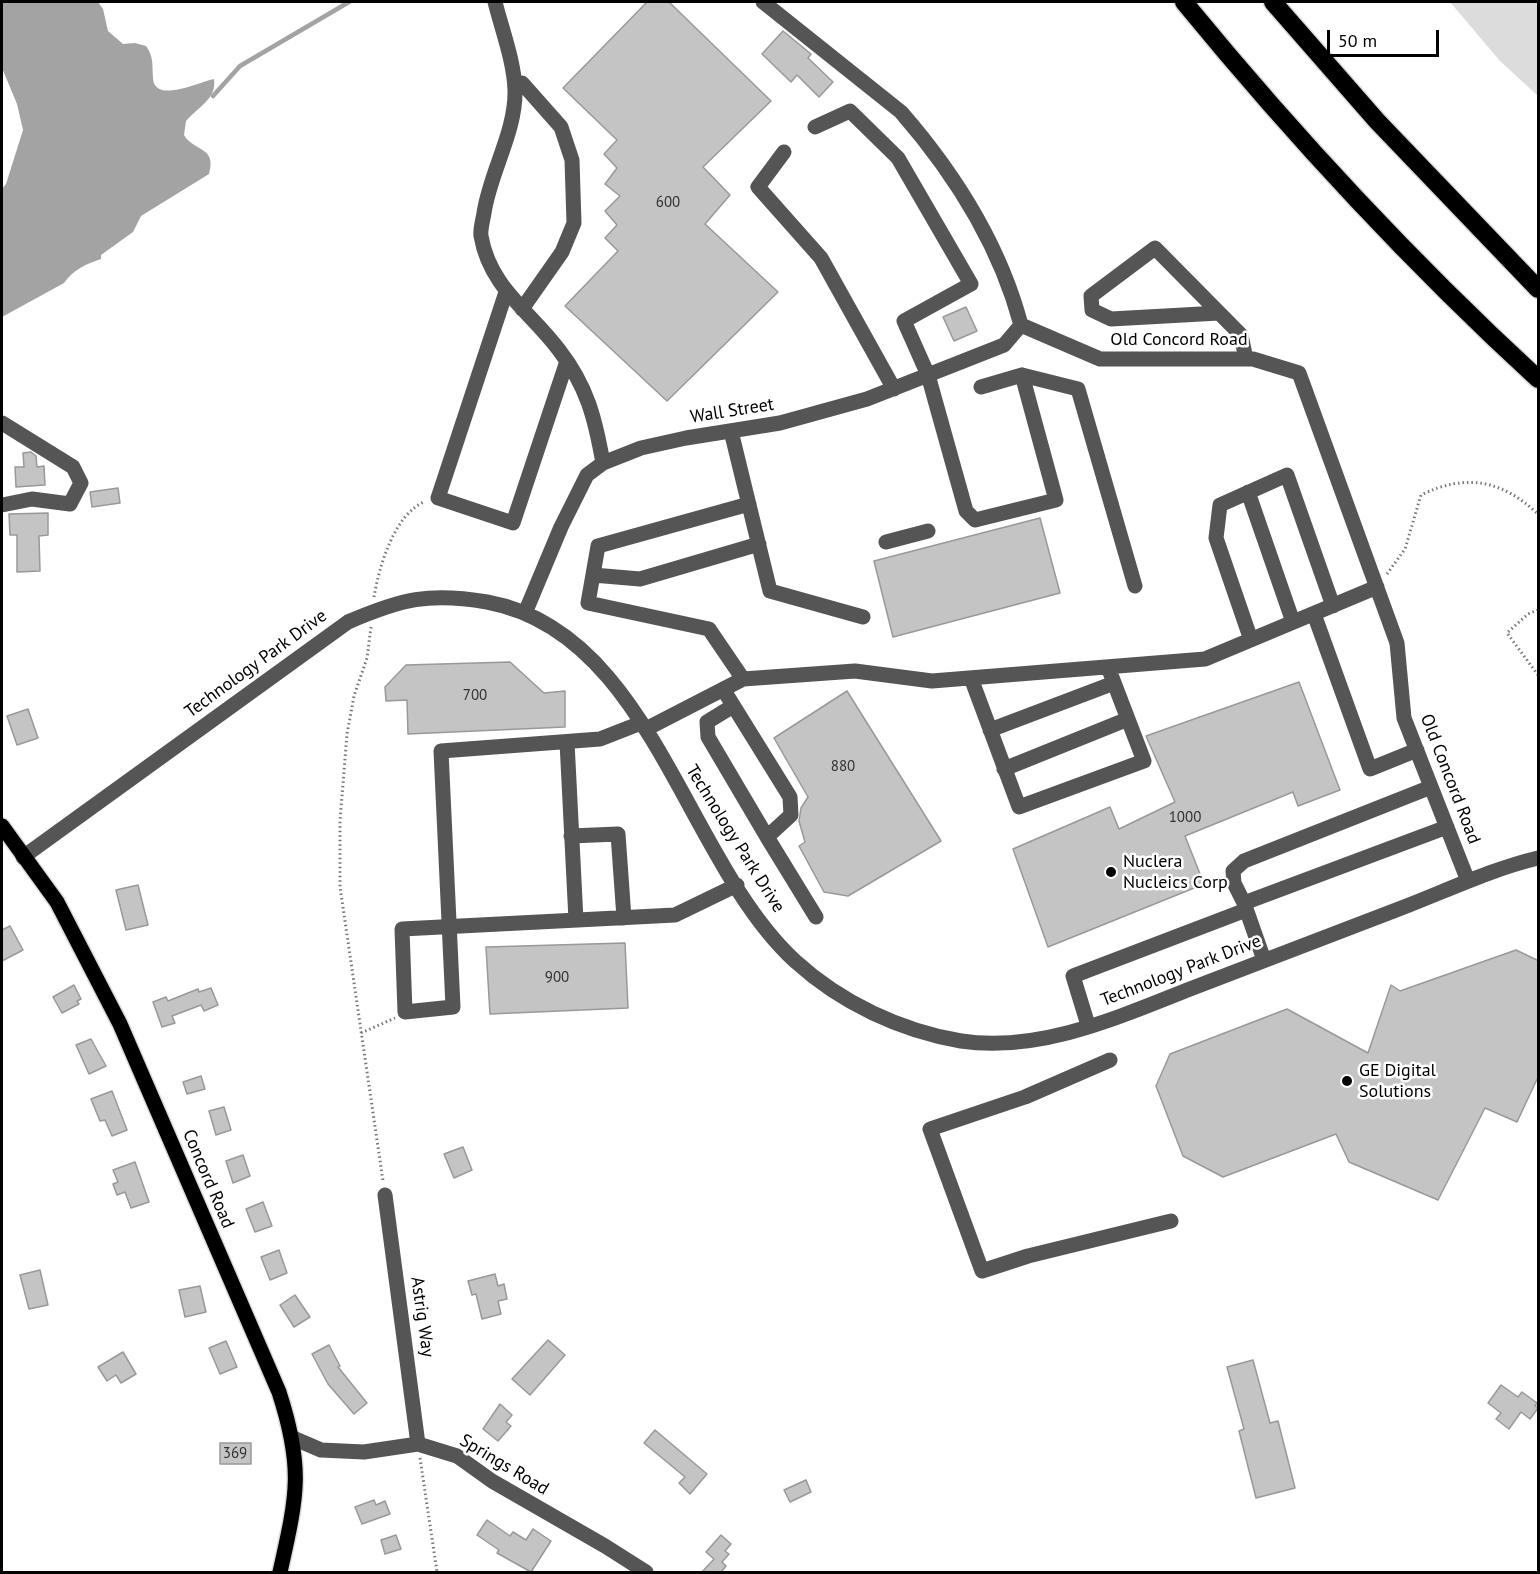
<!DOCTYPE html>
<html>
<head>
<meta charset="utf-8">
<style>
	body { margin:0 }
	#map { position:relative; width:1540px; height:1574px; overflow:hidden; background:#fff; font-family:"PT Sans",sans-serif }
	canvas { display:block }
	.frame { position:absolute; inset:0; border:3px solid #000; pointer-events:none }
	.scale { position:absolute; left:1327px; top:30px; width:112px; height:27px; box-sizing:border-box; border:3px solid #000; border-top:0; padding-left:8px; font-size:18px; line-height:21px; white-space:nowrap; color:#000; -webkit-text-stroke:4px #fff; paint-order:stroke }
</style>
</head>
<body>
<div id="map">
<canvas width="1540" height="1574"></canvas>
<div class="frame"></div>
<div class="scale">50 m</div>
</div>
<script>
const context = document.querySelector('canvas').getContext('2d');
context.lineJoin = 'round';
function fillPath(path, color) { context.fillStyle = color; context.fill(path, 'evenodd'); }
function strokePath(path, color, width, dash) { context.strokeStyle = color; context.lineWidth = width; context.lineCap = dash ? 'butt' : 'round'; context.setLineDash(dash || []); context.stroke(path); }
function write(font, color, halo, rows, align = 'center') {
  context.font = font + ' "PT Sans",sans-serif'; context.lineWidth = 5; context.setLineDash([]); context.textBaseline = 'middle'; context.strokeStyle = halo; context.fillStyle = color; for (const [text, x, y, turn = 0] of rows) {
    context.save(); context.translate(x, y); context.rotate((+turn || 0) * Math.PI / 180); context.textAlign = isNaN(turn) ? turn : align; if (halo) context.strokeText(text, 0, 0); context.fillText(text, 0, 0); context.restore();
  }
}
fillPath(new Path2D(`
	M1450,2H1538V96L1500,61Z`), '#dcdcdc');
fillPath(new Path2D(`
	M2,2H98L103,9L108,31L123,44L135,43L146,46C154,57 152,65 153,78C154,104 199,82 214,79C217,99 198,107 186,121L184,135C194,152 217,146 209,174L141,216L133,232L101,255V259C86,264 73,270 64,283L2,317V189L6,184L23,130L17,104L2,68Z`), '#a3a3a3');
strokePath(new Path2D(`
	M213,96L240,66L349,2`), '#a3a3a3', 4.5);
const building = new Path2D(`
	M647,2H669L771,101L703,167L730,195L705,224L778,292L667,401L565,306L618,251L605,238L617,225L605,211L620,196L605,184L617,168L604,154L617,140L563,88Z
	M783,31L811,54L808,58L833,82L819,97L797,75L791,82L762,54Z
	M966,307L977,331L954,341L943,317Z
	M31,452L36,456L37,467L44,466L45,485L16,487L15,467H24L23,453Z
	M118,488L120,503L92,507L90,492Z
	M48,513V535L39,536L40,571L17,572V535H10L9,514Z
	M1040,518L1060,593L893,637L874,561Z
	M510,662L544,693L565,691V727L408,734L407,700L386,701L385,687L406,665Z
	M1299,682L1340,790L1298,806L1293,792L1185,836L1204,884L1048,947L1013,849L1110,807L1119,829L1175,802L1146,736Z
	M847,691L941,841L848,896L824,892L799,846L805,842L799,821L801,808L808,797L774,738Z
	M28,709L38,738L17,745L7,716Z
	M138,885L148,925L126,930L116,890Z
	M10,926L23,950L2,961V930Z
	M625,943L628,1008L490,1014L486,947Z
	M1516,950L1539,961V1075L1517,1122L1485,1108L1438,1200L1349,1162L1336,1134L1223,1177L1183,1156L1156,1086L1170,1054L1287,1009L1368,1053L1391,985L1400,991Z
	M74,985L81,999L77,1001L79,1004L62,1013L53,997Z
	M211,988L218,1005L204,1011L201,1005L172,1016L175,1023L162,1027L153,1002L166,997L168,1001L198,989L199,992Z
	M91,1039L106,1066L89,1074L76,1045Z
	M201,1076L205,1089L187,1094L183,1082Z
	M112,1091L127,1130L112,1136L105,1120L100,1121L91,1099Z
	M224,1107L231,1130L216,1135L209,1111Z
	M463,1147L472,1170L454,1178L444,1154Z
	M243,1155L250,1176L233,1183L226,1161Z
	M135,1162L149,1202L131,1208L125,1192L117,1195L113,1184L118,1182L113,1170Z
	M263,1202L272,1226L255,1232L246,1209Z
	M279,1250L287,1273L270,1280L261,1257Z
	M40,1270L48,1305L29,1309L20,1275Z
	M495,1274L498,1286L504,1284L507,1299L498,1301L501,1314L482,1319L476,1294L472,1295L468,1281Z
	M200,1286L206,1312L185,1317L179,1290Z
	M295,1295L310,1317L294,1327L280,1305Z
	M548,1340L565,1355L530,1395L512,1379Z
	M226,1341L237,1367L220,1374L209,1348Z
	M329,1345L340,1366L338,1367L367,1403L354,1414L328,1384L312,1354Z
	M123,1352L136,1374L121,1383L116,1375L107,1381L98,1367Z
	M1253,1360L1270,1423L1278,1421L1295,1488L1256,1498L1239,1431L1244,1429L1227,1367Z
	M1501,1385L1518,1397L1522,1392L1537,1403L1535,1406L1538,1408L1530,1419L1521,1412L1509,1429L1496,1419L1501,1413L1488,1403Z
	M500,1404L512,1415L506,1422L511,1426L498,1441L483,1429Z
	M655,1430L707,1474L690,1494L679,1483L685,1477L644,1443Z
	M220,1443H251V1464H220Z
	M806,1480L811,1492L790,1502L784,1490Z
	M374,1500L376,1505L385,1501L390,1514L362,1524L355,1507Z
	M487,1520L510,1536L513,1532L526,1540L533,1529L551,1541L531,1572L497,1553L499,1550L477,1535Z
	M396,1535L401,1549L385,1554L381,1540Z
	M721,1535L731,1544L725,1551L729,1554L722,1562L726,1566L721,1572H702L714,1559L706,1552Z`);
fillPath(building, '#c4c4c4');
strokePath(building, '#999', 1.5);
const major = new Path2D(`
	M2,826L57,902L120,1024L279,1392C304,1469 297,1496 280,1572`);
const highway = new Path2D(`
	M1184,2C1293,135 1411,262 1538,379
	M1273,2L1377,121L1538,289`);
strokePath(major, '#dbdbdb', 18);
strokePath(highway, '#dbdbdb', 21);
strokePath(new Path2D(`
	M1387,574L1405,549L1421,495C1466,473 1502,480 1538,514
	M374,597C379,567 394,515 424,502
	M1538,610L1528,614L1507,633L1538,675
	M371,627L367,658L354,696L347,734L340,821V887L383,1181
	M361,1033L395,1018
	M420,1458L437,1572`), '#777', 3, [1.5, 3]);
strokePath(new Path2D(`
	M495,2C502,30 514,61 515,90C516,132 490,172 484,213C483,220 480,229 481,236C490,288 530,311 559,350C587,386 595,418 603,463
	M763,2L901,112C955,174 1000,246 1021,325
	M522,83L561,127L572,160L574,223L562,252L522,309
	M815,127L850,111L898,158L971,284L904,321L928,375L966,511L975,520L1056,500L1022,375L981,387
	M784,152L758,187L821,258L894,389
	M506,292L438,498L513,523L567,361
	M1219,313L1111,319L1092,310L1091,296L1155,248L1241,335L1246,359
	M1021,325L1100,359H1253L1299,373L1397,643L1404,718L1468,881
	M1022,375L1078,389L1135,586
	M2,423L73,467L81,483L70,504L32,499L2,505
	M731,431L770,591L863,617
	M1248,492L1293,622
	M886,542L928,531
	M593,575L640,579L759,544
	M525,613L561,527L587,475L603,463L641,448L686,438L780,423L867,399L1004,345L1021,325
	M1314,614L1370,769L1417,750
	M1251,640L1216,538L1220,505L1287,475L1333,606
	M971,678L1019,807L1144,761L1108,667
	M743,679L709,629L588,603L598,546L749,504
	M723,689L790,797L791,815L767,837L816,917
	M733,706L707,722L708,737L767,837
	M641,723L600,739L441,751L453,1007L405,1012L402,929L675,915L737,885
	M646,729L743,679L855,671L932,681L1205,659L1377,587
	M990,730L1114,683
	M567,742L576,920
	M1004,769L1128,719
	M1431,787L1244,861L1233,871L1234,883L1244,903L1447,827
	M571,836L618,834L624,918
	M23,857L348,622C401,599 429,592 487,602C651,632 685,860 795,961C841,1003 901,1031 961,1041C1039,1053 1119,1017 1190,989C1261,962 1332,935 1404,907C1448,890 1492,869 1538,858
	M1244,903L1264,960
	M1088,1025L1073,976L1246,910
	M1110,1060L1025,1097L930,1129L982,1271L1028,1256L1171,1221
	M385,1195L418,1444
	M293,1438L321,1450L364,1452L418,1444L457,1456L492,1481L605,1546L646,1572`), '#555', 15);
strokePath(major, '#000', 15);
strokePath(highway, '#000', 18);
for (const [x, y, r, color] of [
	[1111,872,6,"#000"],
	[1347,1081,6,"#000"]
]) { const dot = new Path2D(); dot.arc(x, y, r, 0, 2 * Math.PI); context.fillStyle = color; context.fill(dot); strokePath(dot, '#fff', 2); }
write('15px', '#313131', null, [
	["600",668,203],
	["700",475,696],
	["880",843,767],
	["1000",1185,818],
	["900",557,978],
	["369",235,1454]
]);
write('18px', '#000', '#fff', [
	["Old Concord Road",1179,340],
	["Wall Street",732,411,-9],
	["Technology Park Drive",256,664,-36],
	["Old Concord Road",1450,779,69],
	["Technology Park Drive",735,839,58],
	["Technology Park Drive",1181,971,-21],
	["Concord Road",208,1179,67],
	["Astrig Way",422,1317,82],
	["Springs Road",504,1465,31]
]);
write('18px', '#000', '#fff', [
	["Nuclera",1123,862],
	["Nucleics Corp",1123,883],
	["GE Digital",1359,1071],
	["Solutions",1359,1092]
], 'left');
</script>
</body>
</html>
